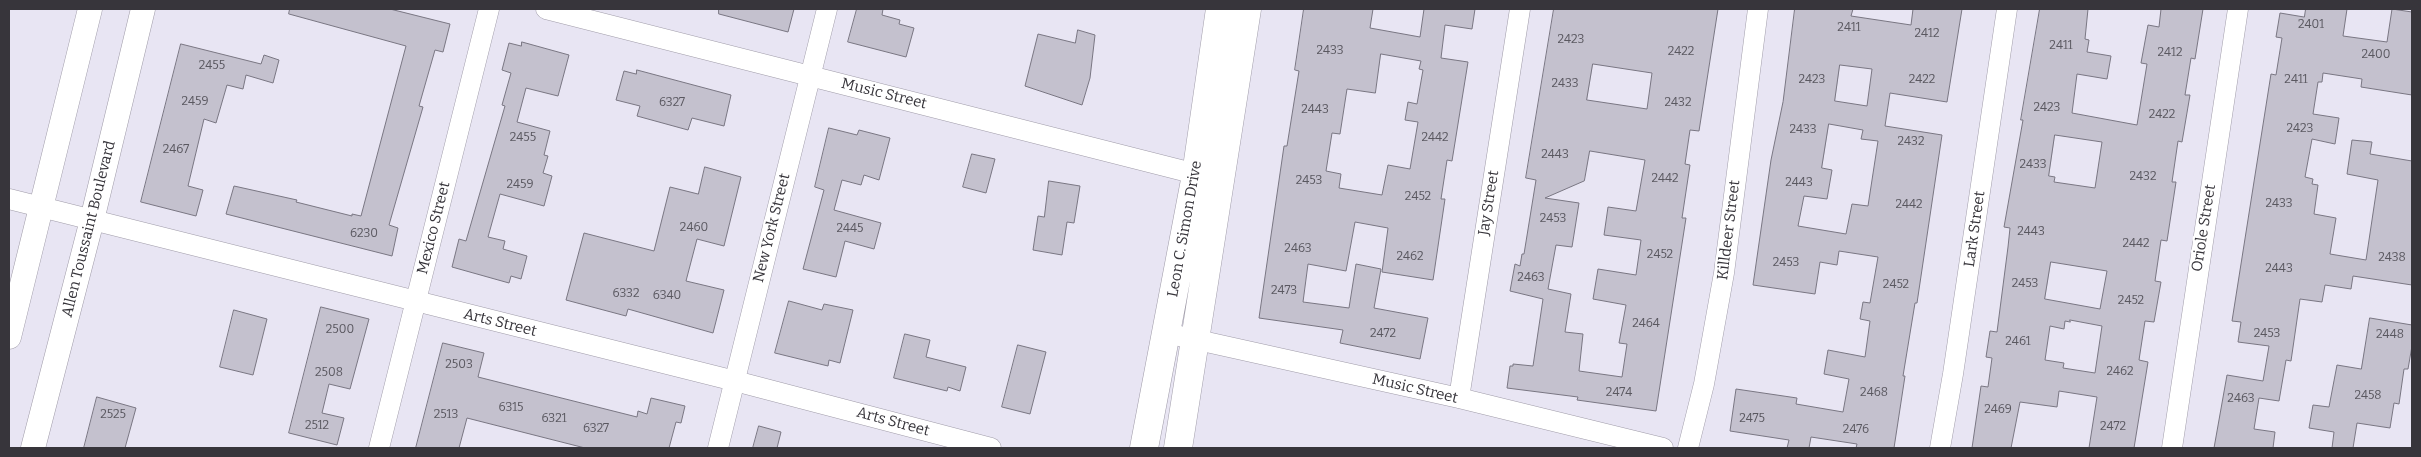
<!DOCTYPE html>
<html>
<head>
<meta charset="utf-8">
<style>
	body { margin:0 }
	#map { position:relative; width:2421px; height:457px; overflow:hidden; background:#e8e5f3; font-family:Bitter,serif }
	canvas { display:block }
	.frame { position:absolute; inset:0; border:10px solid #37353b; pointer-events:none }
</style>
</head>
<body>
<div id="map">
<canvas width="2421" height="457"></canvas>
<div class="frame"></div>
</div>
<script>
const context = document.querySelector('canvas').getContext('2d');
context.lineJoin = 'round';
function fillPath(path, color) { context.fillStyle = color; context.fill(path, 'evenodd'); }
function strokePath(path, color, width, dash) { context.strokeStyle = color; context.lineWidth = width; context.lineCap = dash ? 'butt' : 'round'; context.setLineDash(dash || []); context.stroke(path); }
function write(font, color, halo, rows, align = 'center') {
  context.font = font + ' Bitter,serif'; context.lineWidth = 4.5; context.setLineDash([]); context.textBaseline = 'middle'; context.strokeStyle = halo; context.fillStyle = color; for (const [text, x, y, turn = 0] of rows) {
    context.save(); context.translate(x, y); context.rotate((+turn || 0) * Math.PI / 180); context.textAlign = isNaN(turn) ? turn : align; if (halo) context.strokeText(text, 0, 0); context.fillText(text, 0, 0); context.restore();
  }
}
const building = new Path2D(`
	M290,9H390L450,24L443,52L435,50L419,106L423,107L389,225L398,228L392,256L226,214L234,186L297,200L296,202L352,216V214L361,216L406,46L289,14Z
	M719,9H794L788,32L719,14Z
	M857,9H883L882,15L900,20L899,24L914,28L906,57L848,42Z
	M1304,9H1373L1370,28L1420,37L1424,9H1475L1472,29L1445,25L1441,58L1468,62L1452,161L1447,160L1441,199H1445L1433,280L1382,272L1388,228L1355,222L1346,271L1308,264L1303,302L1349,308L1356,264L1381,269L1374,308L1428,318L1420,359L1340,343L1343,330L1259,318L1284,146H1287L1299,71L1295,70ZM1381,54L1421,61L1419,69L1423,70L1417,104L1408,102L1405,120L1418,122L1410,169L1388,165L1382,195L1339,188L1341,174L1326,171L1332,133L1340,134L1347,89L1375,93Z
	M1554,9H1718L1699,131L1690,130L1685,164L1690,165L1682,218H1686L1656,411L1577,400L1578,397L1507,388L1510,366H1513V364L1533,366L1543,299L1510,291L1515,264L1520,266L1522,254H1524L1536,180L1526,178ZM1593,64L1652,73L1647,109L1587,100ZM1590,151L1645,160L1636,211L1608,207L1604,235L1641,240L1636,275L1598,269L1593,299L1626,305L1619,343L1627,344L1622,377L1579,371L1583,334L1565,332L1571,294L1548,289L1556,245L1572,247L1579,203L1545,198L1584,181Z
	M1795,9H1853L1851,16L1911,25L1913,9H1962L1947,102L1890,93L1885,126L1942,135L1917,303H1915L1903,376H1905L1894,448H1856L1857,444L1811,437L1809,448H1787L1789,440L1730,431L1736,389L1797,398L1796,404L1843,412L1849,379L1824,374L1828,350L1865,357L1870,321L1860,319L1863,302L1870,303L1878,257L1839,251L1837,265L1820,262L1815,294L1753,285L1771,160L1783,102ZM1840,65L1872,69L1867,106L1835,101ZM1829,124L1863,130L1861,139L1878,141L1868,206L1852,204L1846,234L1798,226L1804,196L1827,199L1832,170L1822,168Z
	M2040,9H2088L2085,39L2089,40L2087,52L2111,56L2107,79L2077,74L2072,113L2137,125L2147,64L2141,63L2148,25L2159,27L2161,9H2203L2195,59L2191,58L2185,95H2190L2182,142L2178,141L2172,182H2176L2167,241L2161,240L2155,281L2161,282L2154,322L2145,321L2139,360L2148,362L2134,448H2089L2097,397L2059,391L2057,407L2020,402L2011,448H1972L1981,386L1988,387L1992,358L1986,357L1990,331L1997,332L2008,247L2010,228L2004,227L2023,120H2021ZM2055,135L2102,142L2095,188L2054,182L2055,177L2049,176ZM2051,262L2107,271L2100,309L2045,299ZM2070,320L2102,326L2095,373L2063,368L2064,363L2045,360L2050,326L2064,329L2065,321L2070,322Z
	M2306,9H2347L2343,36L2387,42L2392,9L2412,12V95L2361,87L2362,79L2323,73L2322,82H2318L2313,114L2339,118L2335,144L2312,139L2305,177L2313,179L2312,184L2318,185L2314,214L2336,218L2330,254L2366,260L2378,180L2347,174L2352,140L2372,142L2370,154L2412,161V285L2353,276L2351,289L2325,285L2322,302L2300,299L2291,361L2286,360L2279,401L2259,398L2254,429L2275,432L2273,448H2214L2227,375L2263,381L2269,346L2238,342L2241,322L2232,321L2271,74L2276,75L2282,38L2276,37L2280,13L2304,17Z
	M1078,30L1095,35L1090,78L1082,105L1025,86L1038,34L1075,43Z
	M522,42L569,55L558,96L526,88L517,122L550,131L544,155L548,156L543,173L552,176L544,206L500,194L488,237L505,241L503,249L527,256L521,279L511,276L509,283L452,267L459,239L466,241L505,106L502,105L511,73L502,70L509,43L521,46Z
	M181,44L261,64L264,55L279,60L273,83L246,75L243,89L227,85L216,123L204,119L188,186L203,190L196,216L141,202Z
	M637,70L731,95L724,126L692,118L688,130L637,116L640,106L616,100L624,71L636,74Z
	M829,128L857,135L859,130L890,138L879,180L864,175L861,185L842,180L834,210L881,223L874,249L845,241L836,277L803,269L824,190L815,187Z
	M972,154L995,159L986,193L963,187Z
	M705,167L741,177L724,246L697,239L686,281L724,290L713,333L628,309L626,316L566,300L584,233L654,251L670,187L698,194Z
	M1049,181L1080,186L1074,223L1067,222L1062,255L1033,250L1038,216L1044,217Z
	M789,301L822,310L824,304L853,310L840,363L829,360L828,366L775,353Z
	M321,307L369,319L350,389L329,384L322,413L344,418L337,445L289,433Z
	M234,310L267,319L253,375L220,367Z
	M2370,318L2412,325V346L2408,369H2404L2399,404L2394,403L2390,428L2357,423L2353,448H2332L2334,432L2309,428L2313,405L2329,407L2337,365L2361,369Z
	M905,334L930,340L926,357L966,367L960,391L948,387L947,391L894,378Z
	M443,343L484,353L478,377L637,417L638,411L647,414L651,398L685,406L681,423L676,422L669,448H585L467,418L459,448H416Z
	M1018,345L1046,352L1030,414L1002,407Z
	M97,397L136,408L125,448H84Z
	M759,426L781,432L777,448H753Z`);
fillPath(building, '#c4c1ce');
strokePath(building, '#797682', 1);
const minor = new Path2D(`
	M546,9L1208,177
	M9,199L735,381L991,448
	M1166,333L1459,398L1663,448
	M1459,398L1520,9
	M379,448L489,9
	M718,448L827,9
	M1688,448L1704,384L1724,273L1758,9
	M1940,448L1953,374L2007,9
	M2172,448L2238,9`);
const tertiary = new Path2D(`
	M9,337L90,9
	M33,448L92,220L143,9`);
const secondary = new Path2D(`
	M1144,448L1196,175L1220,9
	M1178,448L1247,9`);
strokePath(minor, '#a09ca9', 21);
strokePath(tertiary, '#a09ca9', 25);
strokePath(secondary, '#a09ca9', 29);
strokePath(minor, '#fff', 20);
strokePath(tertiary, '#fff', 24);
strokePath(secondary, '#fff', 28);
write('12px', '#5a5860', null, [
	["2401",2311,25],
	["2411",1849,28],
	["2412",1927,34],
	["2423",1571,40],
	["2411",2061,46],
	["2433",1330,51],
	["2422",1681,52],
	["2412",2170,53],
	["2400",2376,55],
	["2455",212,66],
	["2423",1812,80],
	["2422",1922,80],
	["2411",2296,80],
	["2433",1565,84],
	["2459",195,102],
	["6327",672,103],
	["2432",1678,103],
	["2423",2047,108],
	["2443",1315,110],
	["2422",2162,115],
	["2423",2300,129],
	["2433",1803,130],
	["2455",523,138],
	["2442",1435,138],
	["2432",1911,142],
	["2467",176,150],
	["2443",1555,155],
	["2433",2033,165],
	["2432",2143,177],
	["2442",1665,179],
	["2453",1309,181],
	["2443",1799,183],
	["2459",520,185],
	["2452",1418,197],
	["2433",2279,204],
	["2442",1909,205],
	["2453",1553,219],
	["2460",694,228],
	["2445",850,229],
	["2443",2031,232],
	["6230",364,234],
	["2442",2136,244],
	["2463",1298,249],
	["2452",1660,255],
	["2462",1410,257],
	["2438",2392,258],
	["2453",1786,263],
	["2443",2279,269],
	["2463",1531,278],
	["2453",2025,284],
	["2452",1896,285],
	["2473",1284,291],
	["6332",626,294],
	["6340",667,296],
	["2452",2131,301],
	["2464",1646,324],
	["2500",340,330],
	["2472",1383,334],
	["2453",2267,334],
	["2448",2390,335],
	["2461",2018,342],
	["2503",459,365],
	["2462",2120,372],
	["2508",329,373],
	["2474",1619,393],
	["2468",1874,393],
	["2458",2368,396],
	["2463",2241,399],
	["6315",511,408],
	["2469",1998,410],
	["2525",113,415],
	["2513",446,415],
	["6321",554,419],
	["2475",1752,419],
	["2512",317,426],
	["2472",2113,427],
	["6327",596,429],
	["2476",1856,430]
]);
write('15px', '#37353b', '#fff', [
	["Music Street",884,94,14],
	["Jay Street",1489,203,-81],
	["Mexico Street",434,228,-76],
	["New York Street",772,228,-76],
	["Oriole Street",2204,228,-81],
	["Allen Toussaint Boulevard",89,229,-76],
	["Leon C. Simon Drive",1185,229,-80],
	["Lark Street",1975,229,-82],
	["Killdeer Street",1729,230,-83],
	["Arts Street",500,323,14],
	["Music Street",1415,389,13],
	["Arts Street",893,422,15]
]);
</script>
</body>
</html>
